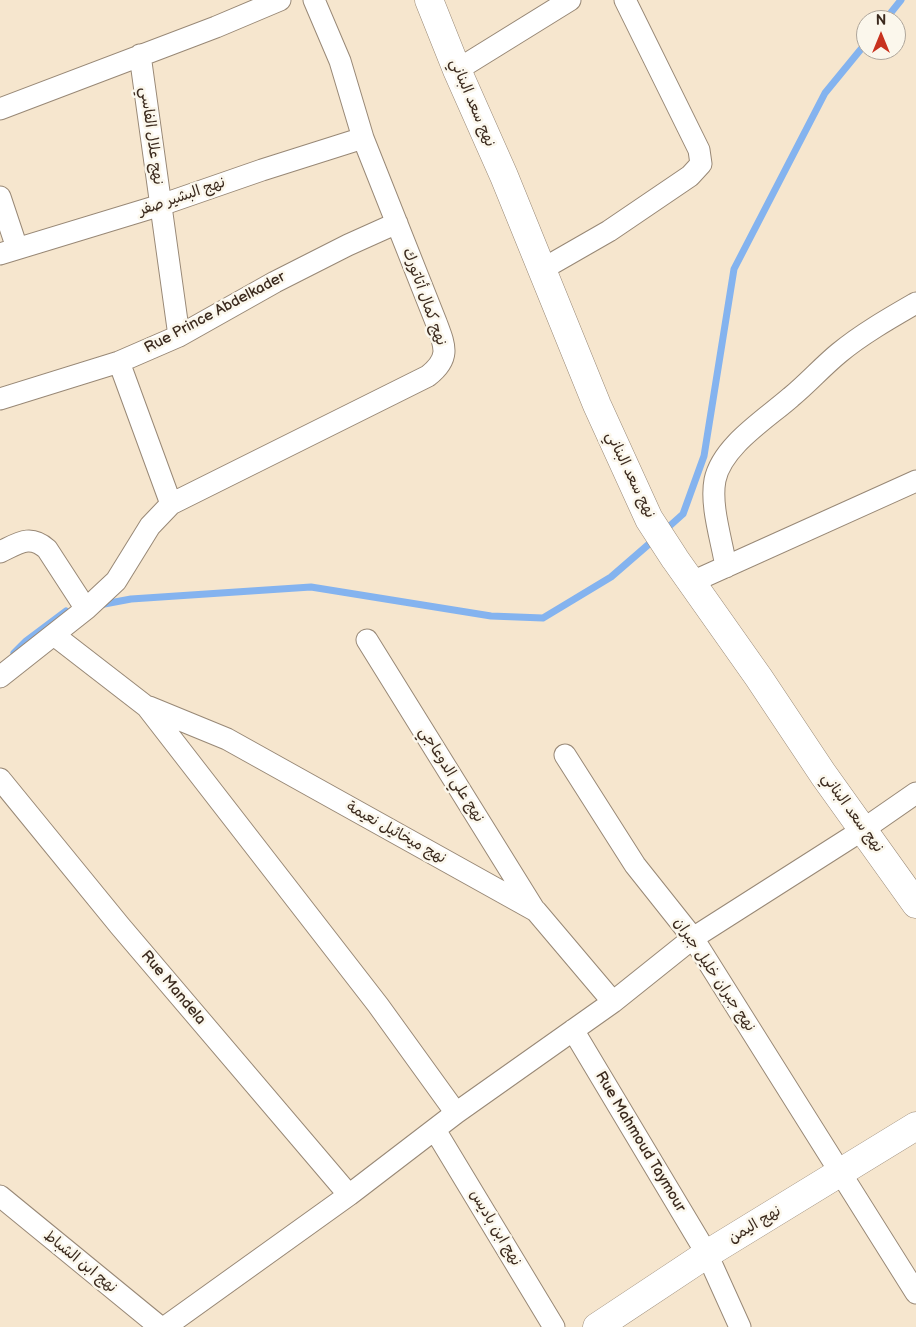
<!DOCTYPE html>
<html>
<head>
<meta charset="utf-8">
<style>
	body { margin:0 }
	#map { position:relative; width:916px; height:1327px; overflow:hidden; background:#f6e6ce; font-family:"Balsamiq Sans",sans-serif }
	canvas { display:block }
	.north { position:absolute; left:856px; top:10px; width:50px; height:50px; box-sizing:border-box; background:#fbf7ec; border:1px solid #aea59a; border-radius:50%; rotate:0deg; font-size:14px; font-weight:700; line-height:20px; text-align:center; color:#3b2a1e }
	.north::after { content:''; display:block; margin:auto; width:18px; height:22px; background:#c8321e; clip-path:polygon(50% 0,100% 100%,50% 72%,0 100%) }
</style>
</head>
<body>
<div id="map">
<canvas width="916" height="1327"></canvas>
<div class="north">N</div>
</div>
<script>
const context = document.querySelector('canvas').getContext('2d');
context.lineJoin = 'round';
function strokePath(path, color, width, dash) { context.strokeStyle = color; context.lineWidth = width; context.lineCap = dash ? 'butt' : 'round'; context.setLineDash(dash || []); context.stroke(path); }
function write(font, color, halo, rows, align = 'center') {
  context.font = font + ' "Balsamiq Sans","Playpen Sans Arabic",sans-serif'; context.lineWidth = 5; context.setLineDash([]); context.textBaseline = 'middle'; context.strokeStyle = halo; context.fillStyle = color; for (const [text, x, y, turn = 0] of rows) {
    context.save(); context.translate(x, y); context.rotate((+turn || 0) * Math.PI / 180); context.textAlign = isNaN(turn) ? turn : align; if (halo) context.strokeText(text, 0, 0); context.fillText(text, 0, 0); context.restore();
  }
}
strokePath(new Path2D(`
	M885,20L901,0
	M664,531L683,514L704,456L734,269L825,93L866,43
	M99,605L131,599L311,587L491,616L543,618L611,577L656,538
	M14,653L26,641L66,611`), '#84b3ef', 7);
const minor = new Path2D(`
	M140,55L179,336
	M457,70L570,0
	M0,109L216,27L280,0
	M0,197L17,248
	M0,254L161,205L262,170L363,138
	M541,270L609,231L690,176L701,164L699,150L625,0
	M119,362L171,504
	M0,399L119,362L179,336L275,282L348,245L397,223
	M0,552C19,543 30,534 47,549L86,609
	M726,567C722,541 710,506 715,480C722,446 766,419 791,397C808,383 822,367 839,353C862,334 890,318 916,303
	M692,582L916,481
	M54,635L147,707L378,1005L456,1113
	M367,640L534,909
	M0,677L86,609L116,581L150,526L171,504L428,376C451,358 445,346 436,322L363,138L340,61L314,0
	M149,707L227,739L536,911L613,1002
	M565,755L635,865L693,938L916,1293
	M0,779L120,926L349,1195
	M573,1030L707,1254L740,1327
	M435,1130L554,1327
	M0,1196L160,1327
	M165,1327L349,1195L456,1113L613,1002L693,938L864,829L916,793`);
const tertiary = new Path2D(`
	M429,0L457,70L504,176L597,405L649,519L675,559L759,678L823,774L916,904
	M597,1327L707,1254L916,1126`);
strokePath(minor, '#988876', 23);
strokePath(tertiary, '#988876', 29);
strokePath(minor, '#fff', 21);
strokePath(tertiary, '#fff', 28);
write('15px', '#3b2a1e', '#fbf7ec', [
	["نهج سعد البناني",472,103,67],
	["نهج علال الفاسي",151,136,82],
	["نهج البشير صفر",182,197,-19],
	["نهج كمال أتاتورك",424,297,70],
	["Rue Prince Abdelkader",215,313,-28],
	["نهج سعد البناني",630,475,64],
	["نهج علي الدوعاجي",451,775,58],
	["نهج سعد البناني",852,813,54],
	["نهج ميخائيل نعيمة",396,833,29],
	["نهج جبران خليل جبران",714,975,56],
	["Rue Mandela",173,988,50],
	["Rue Mahmoud Taymour",640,1142,59],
	["نهج اليمن",755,1225,-31],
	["نهج ابن باديس",495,1228,59],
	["نهج ابن الشباط",80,1262,39]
]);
</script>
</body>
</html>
